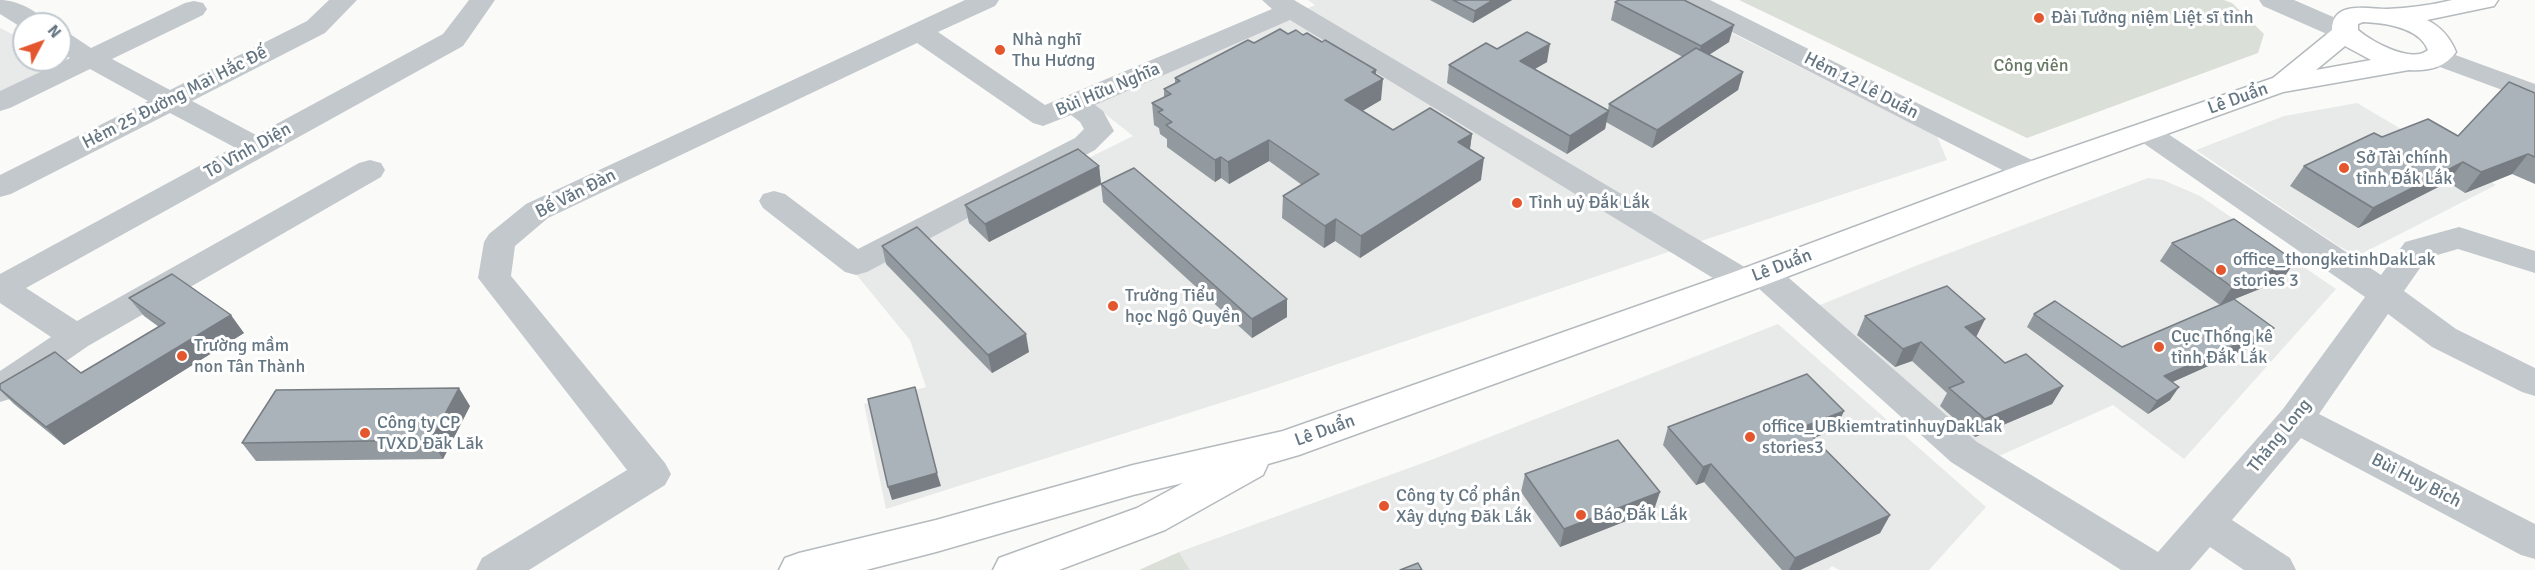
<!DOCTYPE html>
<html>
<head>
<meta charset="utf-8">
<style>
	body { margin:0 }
	#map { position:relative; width:2535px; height:570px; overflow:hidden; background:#fafaf8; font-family:Signika,sans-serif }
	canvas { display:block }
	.north { position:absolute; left:12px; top:12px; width:60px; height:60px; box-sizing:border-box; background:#fff; border:2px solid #c1c8cd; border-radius:50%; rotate:49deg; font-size:16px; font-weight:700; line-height:24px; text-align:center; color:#657683 }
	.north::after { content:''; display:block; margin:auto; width:21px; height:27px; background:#e4572e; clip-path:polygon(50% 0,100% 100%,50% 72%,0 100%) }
</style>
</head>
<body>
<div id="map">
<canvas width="2535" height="570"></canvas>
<div class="north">N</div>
</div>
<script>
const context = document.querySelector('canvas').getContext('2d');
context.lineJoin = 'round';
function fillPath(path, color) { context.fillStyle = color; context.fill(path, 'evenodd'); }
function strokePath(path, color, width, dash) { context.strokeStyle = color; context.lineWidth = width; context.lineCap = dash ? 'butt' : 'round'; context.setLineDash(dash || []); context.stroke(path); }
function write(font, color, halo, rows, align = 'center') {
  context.font = font + ' Signika,sans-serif'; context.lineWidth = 6; context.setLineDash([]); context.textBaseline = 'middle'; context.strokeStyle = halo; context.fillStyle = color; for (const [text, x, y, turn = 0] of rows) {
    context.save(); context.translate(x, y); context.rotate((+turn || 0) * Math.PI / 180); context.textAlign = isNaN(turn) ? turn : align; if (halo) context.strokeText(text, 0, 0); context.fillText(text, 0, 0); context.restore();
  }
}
fillPath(new Path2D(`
	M1308,0H1666L1937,136L1947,160L1686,246L1258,391L886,509L864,404L926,387L910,340L855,273L1133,136L1094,105L1315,5Z
	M0,28L24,40V60L60,59L65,62L0,93Z
	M2357,103L2496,185L2357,256L2337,245L2196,150L2284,116Z
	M2148,178L2163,180L2200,196L2336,289L2184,459L2113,405L1979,465L1798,314L1923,263Z
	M1778,324L1986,507L1929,570H1839L1832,566L1828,570H1190L1179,552L1431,460Z`), '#e8e9e9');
fillPath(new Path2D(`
	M1739,0H2224L2232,3L2264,34L2258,53L2027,138Z
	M1179,552L1190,570H1139Z`), '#dadfd7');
const major = new Path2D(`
	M2452,0H2498L2494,6L2427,20C2441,27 2450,37 2456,52C2445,68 2428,71 2409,70L2283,92L2042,179L1755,289L1299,455L1268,464L1263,475L1165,530L1059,570H993L999,558L1137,508L1183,483L1133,495L936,552L866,570H779L785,558L799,553L936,520L1133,465L1283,431L1731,273L2020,165L2273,78L2332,30C2332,0 2368,9 2387,9C2408,8 2432,5 2452,0ZM2363,22C2385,23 2419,27 2428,50C2412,64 2372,42 2358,30V24ZM2345,46L2371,60L2316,70Z`);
strokePath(major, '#b5babe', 3);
fillPath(new Path2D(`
	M0,0C16,0 38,10 47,24H24V29L0,14Z
	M329,0H357L325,33L192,101L256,135L443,34L469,0H495L463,46L26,288L77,321L359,163L370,160L381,163L385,170L381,177L88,346L13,398L0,402V371L51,337L0,303V274L234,147L170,113L11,194L0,197V175L148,101L90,69L10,108L0,111V91L70,58L60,52V32L70,34L91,48L185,3L194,1L203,3L207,9L203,15L112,59L170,90L307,21Z
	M965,0H999L995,6L938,32L1045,105L1272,9L1262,0H1294L1748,269L1750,265L1762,262L1774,265L1977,442L2158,552L2283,409L2365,297L2136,138L2131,132L2136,126L2146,123L2156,126L2381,275L2405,242L2459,227L2535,251V273L2458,249L2427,258L2404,291L2456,329L2535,368V396L2522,392L2432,347L2388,314L2319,414L2535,524V559L2521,555L2301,438L2232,520L2290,558L2296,570H2244L2210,547L2190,570H2121L1951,462L1756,286L1755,289L1743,292L1731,289L1290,20L1095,105L1103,111L1114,131L1095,150L867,272L856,275L845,272L763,208L759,201L763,194L774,191L785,194L858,249L1075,138L1084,129L1080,122L1071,115L1043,126L1033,123L917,43L548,218L515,246L511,276L665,463L671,474L665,485L529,570H476L482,558L627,470L478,278L484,242L489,234L526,204Z
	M1677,0H1710L2042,165L2046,172L2042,179L2031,182L2020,179L1681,6Z
	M2259,0H2294L2354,26L2358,32L2354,38L2345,40L2336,38L2263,6Z
	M2439,49L2535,84V102L2429,63L2425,57L2429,51Z`), '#c3c8cc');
fillPath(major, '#fff');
fillPath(new Path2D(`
	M1430,0H1512L1473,23Z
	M1615,2L1729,42L1709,55L1743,72L1738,90L1652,148L1606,122L1605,129L1567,154L1447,83L1449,65L1497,49L1547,62L1534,69L1608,110L1609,104L1683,57L1611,20Z
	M1288,34L1303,35L1322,42L1376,70L1375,74L1381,100L1362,111L1393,130L1472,134L1470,149L1481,180L1360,258L1335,241L1324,248L1282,218L1283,196L1302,185L1269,161L1229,184L1221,178L1215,182L1167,147V139L1160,134L1159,128L1154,125L1152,103L1164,97V89L1175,83V78L1254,43Z
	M2535,93V184L2512,174L2465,193L2448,182L2358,228L2290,186L2304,166L2458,136Z
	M1099,166L1101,184L1287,299V317L1252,338L1103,202L1101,185L989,242L969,223L965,205Z
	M2172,243L2295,261L2282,280L2234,299L2264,341L2172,382L2170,400L2148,414L2027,327L2034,314L2122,347L2220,305L2160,261Z
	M882,246L1029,352L992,373L886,264Z
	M129,298L244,333L64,445L14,404L0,390V384L81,373L159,327L144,316Z
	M1865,316L1985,319L1976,337L2005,363L2063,386L2052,404L1975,437L1940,406L1947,393L1912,361L1895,367L1857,335Z
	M470,406L443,459L256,461L242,443Z
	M1668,427L1836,429L1814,438L1890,515L1880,533L1800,570H1782L1704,482L1696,485L1663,445Z
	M1525,474L1654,510L1560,547L1521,492Z`), '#929a9f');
fillPath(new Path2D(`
	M1493,0H1512L1473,23L1475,11Z
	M1734,25L1729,42L1696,63L1701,46Z
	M1550,44L1547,62L1518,79L1520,61Z
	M1376,70L1375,83L1383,79L1381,100L1344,122L1345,100L1372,72Z
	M1743,72L1738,90L1652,148L1657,130Z
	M1609,111L1605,129L1567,154L1570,136Z
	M1472,134L1469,155L1458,142Z
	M1269,140V161L1229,184L1228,162Z
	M2528,154L2512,174L2465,193L2481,172Z
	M1221,157V178L1215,182V160Z
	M1484,158L1481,180L1360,258L1361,236Z
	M2463,162L2448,182L2358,228L2373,208Z
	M1099,166L1101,184L989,242L985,224Z
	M1336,219L1335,241L1324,248L1325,226Z
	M2295,261L2282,280L2220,305L2232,287Z
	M1287,299V317L1252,338V319Z
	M231,315L244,333L64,445L46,427Z
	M1985,319L1976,337L1965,327Z
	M2274,328L2264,341L2155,390L2164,376Z
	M1026,334L1029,352L992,373L988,355Z
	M1921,342L1912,361L1895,367L1903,349Z
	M2063,386L2052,404L1975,437L1985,419Z
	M2179,387L2170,400L2148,414L2157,401Z
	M459,388L470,406L443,459L431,440Z
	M1844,411L1836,429L1796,445L1803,427Z
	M1711,464L1704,482L1696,485L1703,467Z
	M937,473L941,486L892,500L888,487Z
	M1660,492L1654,510L1560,547L1564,529Z
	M1890,515L1880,533L1800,570H1789L1795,558Z`), '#777d82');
const building = new Path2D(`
	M1453,0H1493L1475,11Z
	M1619,0H1684L1734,25L1701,46L1615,2Z
	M1280,29L1288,34L1296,30L1303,35L1307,33L1322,42L1325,40L1376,70L1372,72L1383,79L1345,100L1393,130L1430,108L1472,134L1458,142L1484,158L1361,236L1336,219L1325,226L1283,196L1319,174L1269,140L1228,162L1221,157L1215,160L1166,125L1172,122L1158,112L1163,110L1152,103L1171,94L1164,89L1180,81L1175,78L1248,40L1254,43Z
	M1527,32L1550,44L1520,61L1609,111L1570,136L1449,65L1486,43L1497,49Z
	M1696,48L1743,72L1657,130L1609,104Z
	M2509,82L2535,93V157L2528,154L2481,172L2463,162L2373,208L2304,166L2374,133L2382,137L2428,119L2458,136Z
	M1078,149L1099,166L985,224L965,205Z
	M1134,168L1287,299L1252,319L1101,184Z
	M2234,219L2295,261L2232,287L2172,243Z
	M917,227L1026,334L988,355L882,246Z
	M172,274L231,315L46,427L0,389V384L55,352L81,373L165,323L129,298Z
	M1947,286L1985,319L1965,327L2005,363L2026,354L2063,386L1985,419L1949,388L1964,382L1921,342L1903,349L1865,316Z
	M2234,299L2274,328L2164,376L2179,387L2157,401L2034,314L2055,301L2122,347Z
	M1807,374L1844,411L1803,427L1890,515L1795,558L1711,464L1703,467L1668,427Z
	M915,387L937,473L888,487L868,399Z
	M459,388L431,440L242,443L276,390Z
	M1618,440L1660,492L1564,529L1525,474Z
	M1418,563L1422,570H1400Z`);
fillPath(building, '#aab3b9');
strokePath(building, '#777d82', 1.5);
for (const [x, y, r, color] of [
	[2039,18,6,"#e4572e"],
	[1000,50,6,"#e4572e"],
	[2344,168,6,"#e4572e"],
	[1517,203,6,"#e4572e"],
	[2221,270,6,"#e4572e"],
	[1113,306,6,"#e4572e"],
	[2159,347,6,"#e4572e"],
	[182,356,6,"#e4572e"],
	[365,433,6,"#e4572e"],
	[1750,437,6,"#e4572e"],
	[1384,506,6,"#e4572e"],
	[1581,515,6,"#e4572e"]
]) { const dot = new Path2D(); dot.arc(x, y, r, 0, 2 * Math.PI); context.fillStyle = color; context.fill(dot); strokePath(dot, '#fff', 2); }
write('18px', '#657683', '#fff', [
	["Đài Tưởng niệm Liệt sĩ tỉnh",2051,18],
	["Nhà nghĩ",1012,40],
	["Thu Hương",1012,61],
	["Sở Tài chính",2356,158],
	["tỉnh Đắk Lắk",2356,179],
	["Tỉnh uỷ Đắk Lắk",1529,203],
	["office_thongketinhDakLak",2233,260],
	["stories 3",2233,281],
	["Trường Tiểu",1125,296],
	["học Ngô Quyền",1125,317],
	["Cục Thống kê",2171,337],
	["tỉnh Đắk Lắk",2171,358],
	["Trường mầm",194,346],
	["non Tân Thành",194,367],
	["Công ty CP",377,423],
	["TVXD Đăk Lăk",377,444],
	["office_UBkiemtratinhuyDakLak",1762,427],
	["stories3",1762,448],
	["Công ty Cổ phần",1396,496],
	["Xây dựng Đăk Lắk",1396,517],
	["Báo Đắk Lắk",1593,515]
], 'left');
write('18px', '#687a64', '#fff', [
	["Công viên",2031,66]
]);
write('18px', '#657683', '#fff', [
	["Hẻm 12 Lê Duẩn",1861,86,27],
	["Bùi Hữu Nghĩa",1108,90,-23],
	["Hẻm 25 Đường Mai Hắc Đế",175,98,-27],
	["Lê Duẩn",2238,99,-20],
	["Tô Vĩnh Diện",248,151,-29],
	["Bế Văn Đàn",576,194,-27],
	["Lê Duẩn",1782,266,-21],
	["Lê Duẩn",1325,431,-20],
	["Thăng Long",2280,436,-51],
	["Bùi Huy Bích",2416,481,27]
]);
</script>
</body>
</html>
